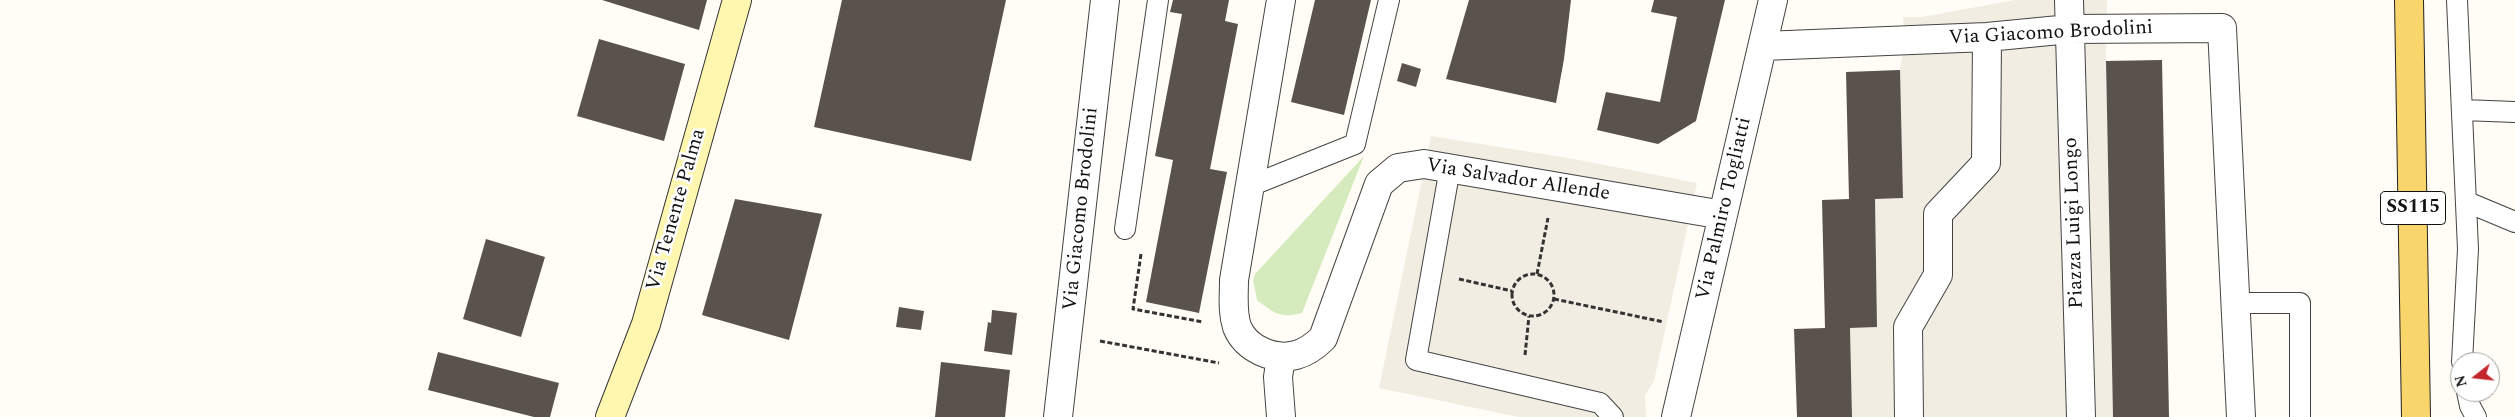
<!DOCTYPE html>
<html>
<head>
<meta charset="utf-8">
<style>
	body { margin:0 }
	#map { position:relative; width:2515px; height:417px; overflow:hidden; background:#fffdf5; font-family:Spectral,serif }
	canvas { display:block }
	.north { position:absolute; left:2450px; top:352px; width:50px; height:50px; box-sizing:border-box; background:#fff; border:1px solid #a0a0a0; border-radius:50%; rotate:254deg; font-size:14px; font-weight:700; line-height:20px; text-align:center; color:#111 }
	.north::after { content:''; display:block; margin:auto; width:18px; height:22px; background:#c4262e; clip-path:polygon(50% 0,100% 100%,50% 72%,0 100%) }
</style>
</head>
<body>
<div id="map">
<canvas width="2515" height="417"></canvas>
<div class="north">N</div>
</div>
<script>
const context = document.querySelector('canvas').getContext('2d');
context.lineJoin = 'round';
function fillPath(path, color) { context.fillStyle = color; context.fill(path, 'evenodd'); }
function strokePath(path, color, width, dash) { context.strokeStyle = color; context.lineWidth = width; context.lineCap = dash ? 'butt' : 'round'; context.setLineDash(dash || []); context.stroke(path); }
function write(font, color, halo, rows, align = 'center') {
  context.font = font + ' Spectral,serif'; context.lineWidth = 5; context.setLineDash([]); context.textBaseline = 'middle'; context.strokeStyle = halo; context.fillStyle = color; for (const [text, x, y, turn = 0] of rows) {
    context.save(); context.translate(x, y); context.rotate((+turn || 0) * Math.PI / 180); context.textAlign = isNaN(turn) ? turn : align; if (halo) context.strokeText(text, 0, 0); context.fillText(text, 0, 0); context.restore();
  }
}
fillPath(new Path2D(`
	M1364,156L1302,313C1280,319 1274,313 1257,300L1253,280L1255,274Z`), '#d5ebbd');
fillPath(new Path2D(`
	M2015,0H2107L2106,61L2113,417H1852L1850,328L1877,327L1875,199L1903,198L1900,70L1905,40L1903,17H1922Z
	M1431,136L1574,159L1697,183L1654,381L1645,395L1646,417H1519L1379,388Z`), '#f1ede2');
fillPath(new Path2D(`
	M602,0H707L699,30Z
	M842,0H1006L971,161L814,127Z
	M1173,0H1229L1225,21L1238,24L1210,169L1227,172L1199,313L1146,302L1173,160L1155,156L1182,14L1170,12Z
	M1315,0H1371L1344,115L1291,102Z
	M1469,0H1571L1564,59L1556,103L1446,79Z
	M1654,0H1725L1696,121L1658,144L1597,130L1606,92L1660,102L1677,17L1651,12Z
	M599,39L685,64L664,141L577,116Z
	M2162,60L2169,417H2113L2106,61Z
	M1402,63L1421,69L1416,87L1397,81Z
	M1900,70L1903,198L1875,199L1877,327L1850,328L1852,417H1797L1794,329L1825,328L1822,200L1849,199L1846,72Z
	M735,199L822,214L789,340L702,315Z
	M486,239L545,257L521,337L463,319Z
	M899,307L924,311L921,330L896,327Z
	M992,310L1017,313L1012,355L984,351L988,322L991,323Z
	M438,352L559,383L550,417H534L428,390Z
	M941,362L1010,370L1005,417H935Z`), '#5a524d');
const service = new Path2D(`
	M2457,0L2468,249L2462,362
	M2463,110L2515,112
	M1450,168L1416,360L1600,403L1613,417
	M1250,186L1355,144L1389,0
	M2467,202L2515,222
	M1125,229L1158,0
	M2235,303H2300V417
	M2467,392L2470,406L2476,417`);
const minor = new Path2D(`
	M1281,0L1234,280C1234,296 1232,312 1237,327C1246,349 1274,361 1296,355C1307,352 1315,346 1323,338L1379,184L1398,168L1424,164L1723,215
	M2069,0L2081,417
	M1763,46L1987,37L2070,29L2222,28L2241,417
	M1281,357L1278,377L1281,417
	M1058,417L1105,0
	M1676,417L1773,0
	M1909,417L1908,327L1938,275V214L1986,163L1987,37`);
const secondary = new Path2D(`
	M610,417L646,324L737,0`);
const primary = new Path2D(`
	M2409,0L2416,417`);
strokePath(service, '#444', 22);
strokePath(minor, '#444', 30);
strokePath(secondary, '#333', 30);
strokePath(primary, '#222', 30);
strokePath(new Path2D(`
	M1141,254L1133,309L1203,322
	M1512 295a21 21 0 1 1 42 0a21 21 0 1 1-42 0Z
	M1537,274L1548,218
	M1459,279L1512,291
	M1554,299L1664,322
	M1100,341L1219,363
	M1525,355L1529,316`), '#333', 3, [5, 2.5]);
strokePath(service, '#fff', 20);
strokePath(minor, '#fff', 28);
strokePath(secondary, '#fff6b0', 28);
strokePath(primary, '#f9d66b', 28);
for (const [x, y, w] of [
	[2413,208,65]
]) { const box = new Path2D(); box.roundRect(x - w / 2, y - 16.5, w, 33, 4); context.fillStyle = '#fff'; context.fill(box); strokePath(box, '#111', 1); }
write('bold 19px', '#111', null, [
	["SS115",2413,208]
]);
write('20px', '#111', '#fff', [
	["Via Giacomo Brodolini",2051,34,-3],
	["Via Salvador Allende",1518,181,9],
	["Via Giacomo Brodolini",1082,209,-84],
	["Via Palmiro Togliatti",1725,209,-77],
	["Via Tenente Palma",677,210,-74],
	["Piazza Luigi Longo",2075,223,-92]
]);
</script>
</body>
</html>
